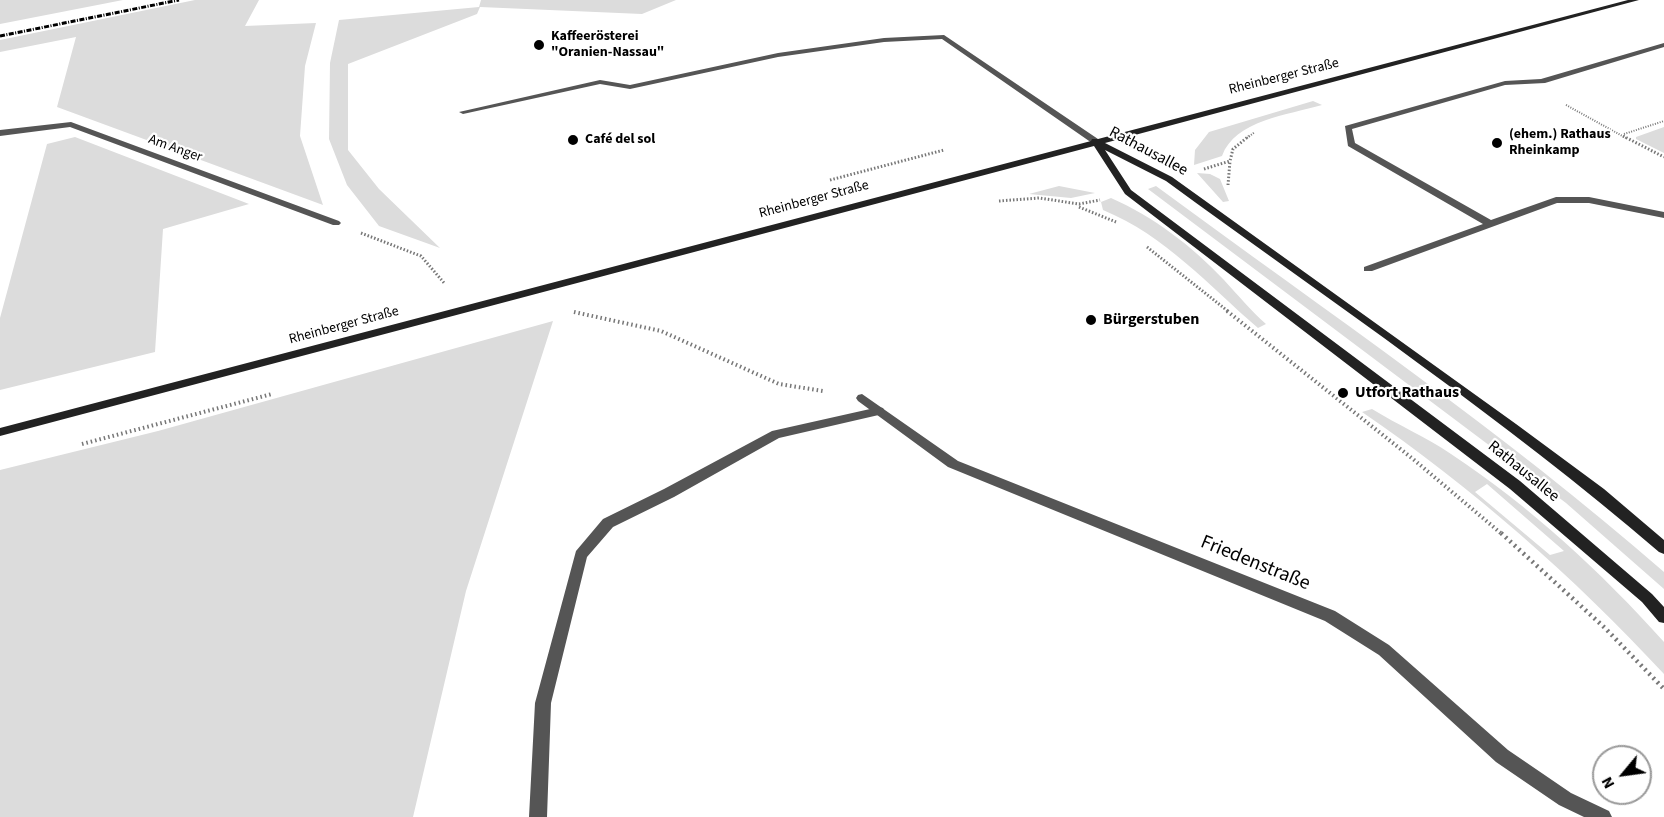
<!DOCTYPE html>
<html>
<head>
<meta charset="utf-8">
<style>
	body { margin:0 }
	#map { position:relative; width:1664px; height:817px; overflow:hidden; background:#fff; font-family:"Source Sans 3",sans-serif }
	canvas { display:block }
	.north { position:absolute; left:1592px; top:745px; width:60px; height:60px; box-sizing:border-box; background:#fff; border:2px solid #999; border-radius:50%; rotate:241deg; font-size:16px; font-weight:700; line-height:24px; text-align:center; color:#000 }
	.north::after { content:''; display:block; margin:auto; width:21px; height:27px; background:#000; clip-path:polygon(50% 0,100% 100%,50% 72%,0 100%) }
</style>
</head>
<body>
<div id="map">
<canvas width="1664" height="817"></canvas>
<div class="north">N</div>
</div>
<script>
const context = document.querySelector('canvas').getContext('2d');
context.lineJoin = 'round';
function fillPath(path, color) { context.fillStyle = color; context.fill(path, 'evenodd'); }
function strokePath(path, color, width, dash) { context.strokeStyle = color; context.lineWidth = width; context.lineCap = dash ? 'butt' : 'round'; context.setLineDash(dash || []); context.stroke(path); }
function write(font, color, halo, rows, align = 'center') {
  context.font = font + ' "Source Sans 3",sans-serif'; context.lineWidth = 4.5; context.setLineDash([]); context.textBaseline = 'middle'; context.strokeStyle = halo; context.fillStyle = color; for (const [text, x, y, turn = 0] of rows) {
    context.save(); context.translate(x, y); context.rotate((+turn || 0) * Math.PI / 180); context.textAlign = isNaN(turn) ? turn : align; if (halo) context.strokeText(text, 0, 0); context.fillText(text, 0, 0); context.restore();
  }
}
fillPath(new Path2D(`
	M0,0H123L0,24Z
	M195,0H259L245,26L316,23L305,66L300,136L323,205L57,107L76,37L0,52V40Z
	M481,0H676L642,14L480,7L477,14L348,64V150L379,189L440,248L379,226L347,185L329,139L330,63L339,20L479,7Z
	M1313,101L1322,105C1288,115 1235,120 1222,156L1194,165L1195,150L1209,132Z
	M1664,127V153L1636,139V137Z
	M75,137L249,204L163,229L155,352L0,390V318L47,144Z
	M1197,173L1210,174L1220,179L1229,201L1223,202Z
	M1059,186L1095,193L1071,198L1029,194Z
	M1156,186C1327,312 1504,432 1664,572V589L1566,503L1148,189Z
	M1111,198C1154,217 1192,246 1224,280C1238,295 1251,311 1266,324L1258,328C1208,285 1166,236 1103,210L1101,202Z
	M553,321L466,591L413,817H0V470L158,431Z
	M1372,409C1398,425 1426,437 1451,454C1530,506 1601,572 1664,642V674C1574,577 1472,487 1362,412ZM1487,484L1564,551L1550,555L1475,492Z`), '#dcdcdc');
strokePath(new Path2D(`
	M1566,105L1626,138
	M1624,134L1664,121
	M1247,138L1255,132`), '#777', 2, [1, 1.5]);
strokePath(new Path2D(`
	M1623,136L1664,157
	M1204,169L1230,161L1233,149L1249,136
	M830,180L944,150
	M1228,185L1230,161
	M999,201L1039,198L1079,204L1100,200
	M1079,207L1116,222
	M361,233L421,256L445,284
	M1147,247L1229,312`), '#777', 3, [1.5, 2]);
strokePath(new Path2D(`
	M1227,311L1413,459L1503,535
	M574,312L661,331L779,384L823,391
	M82,444L272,394`), '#777', 4, [1.5, 3]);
strokePath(new Path2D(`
	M1501,533L1605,628L1664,689`), '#777', 4.5, [2, 4]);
fillPath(new Path2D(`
	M944,35L1098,139V143H1092L942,39L884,42L778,57L630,89L600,84L463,114L459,112L600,80L630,85L778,53L884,38Z
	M1664,43V47L1545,83L1505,85L1352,129L1355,143L1491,220L1556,197H1589L1664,212V218L1589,203H1557L1372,271H1364V267L1483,224L1348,146L1345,126L1505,81L1541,79Z
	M879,407L883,408L885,411L883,414L779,438L674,497L613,527L587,557L551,703L547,817H529L535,703L576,551L603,519L664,489L772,431Z`), '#555');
fillPath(new Path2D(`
	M71,122L339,221L341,223L339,225H333L70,127L0,136V130Z
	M862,394L958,461L1335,611L1389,645L1508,750L1571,793L1609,811L1612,817H1584L1559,805L1496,762L1379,655L1325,621L948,467L858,401L856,398L858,395Z`), '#555');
fillPath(new Path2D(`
	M1628,0H1639L1105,143L1172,177L1516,424L1604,489L1664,540V554L1659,552C1503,418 1332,302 1166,181L1105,150L1131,190L1520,481L1652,594L1664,607V623L1659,622L1642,602L1510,489L1125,194L1094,146L0,436V428L1091,141L1092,139H1098Z`), '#222');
strokePath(new Path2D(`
	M0,36L179,0`), '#000', 3, [5, 1.5, 1, 1.5]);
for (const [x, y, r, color] of [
	[539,45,6,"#000"],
	[573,140,6,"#000"],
	[1497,143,6,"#000"],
	[1091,320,6,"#000"],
	[1343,393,6,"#000"]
]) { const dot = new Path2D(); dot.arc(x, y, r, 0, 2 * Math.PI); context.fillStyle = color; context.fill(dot); strokePath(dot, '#fff', 2); }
write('bold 14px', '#000', '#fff', [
	["Kaffeerösterei",551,37],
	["\"Oranien-Nassau\"",551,53],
	["(ehem.) Rathaus",1509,135],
	["Rheinkamp",1509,151],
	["Café del sol",585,140]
], 'left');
write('14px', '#000', '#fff', [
	["Rheinberger Straße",1284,77,-14],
	["Am Anger",175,149,20],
	["Rheinberger Straße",814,200,-15],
	["Rheinberger Straße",344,326,-15]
]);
write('16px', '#000', '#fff', [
	["Rathausallee",1148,152,28],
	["Rathausallee",1523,472,39]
]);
write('bold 16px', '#000', '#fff', [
	["Bürgerstuben",1103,320],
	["Utfort Rathaus",1355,393]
], 'left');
write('20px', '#000', '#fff', [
	["Friedenstraße",1255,564,22]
]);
</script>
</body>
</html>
